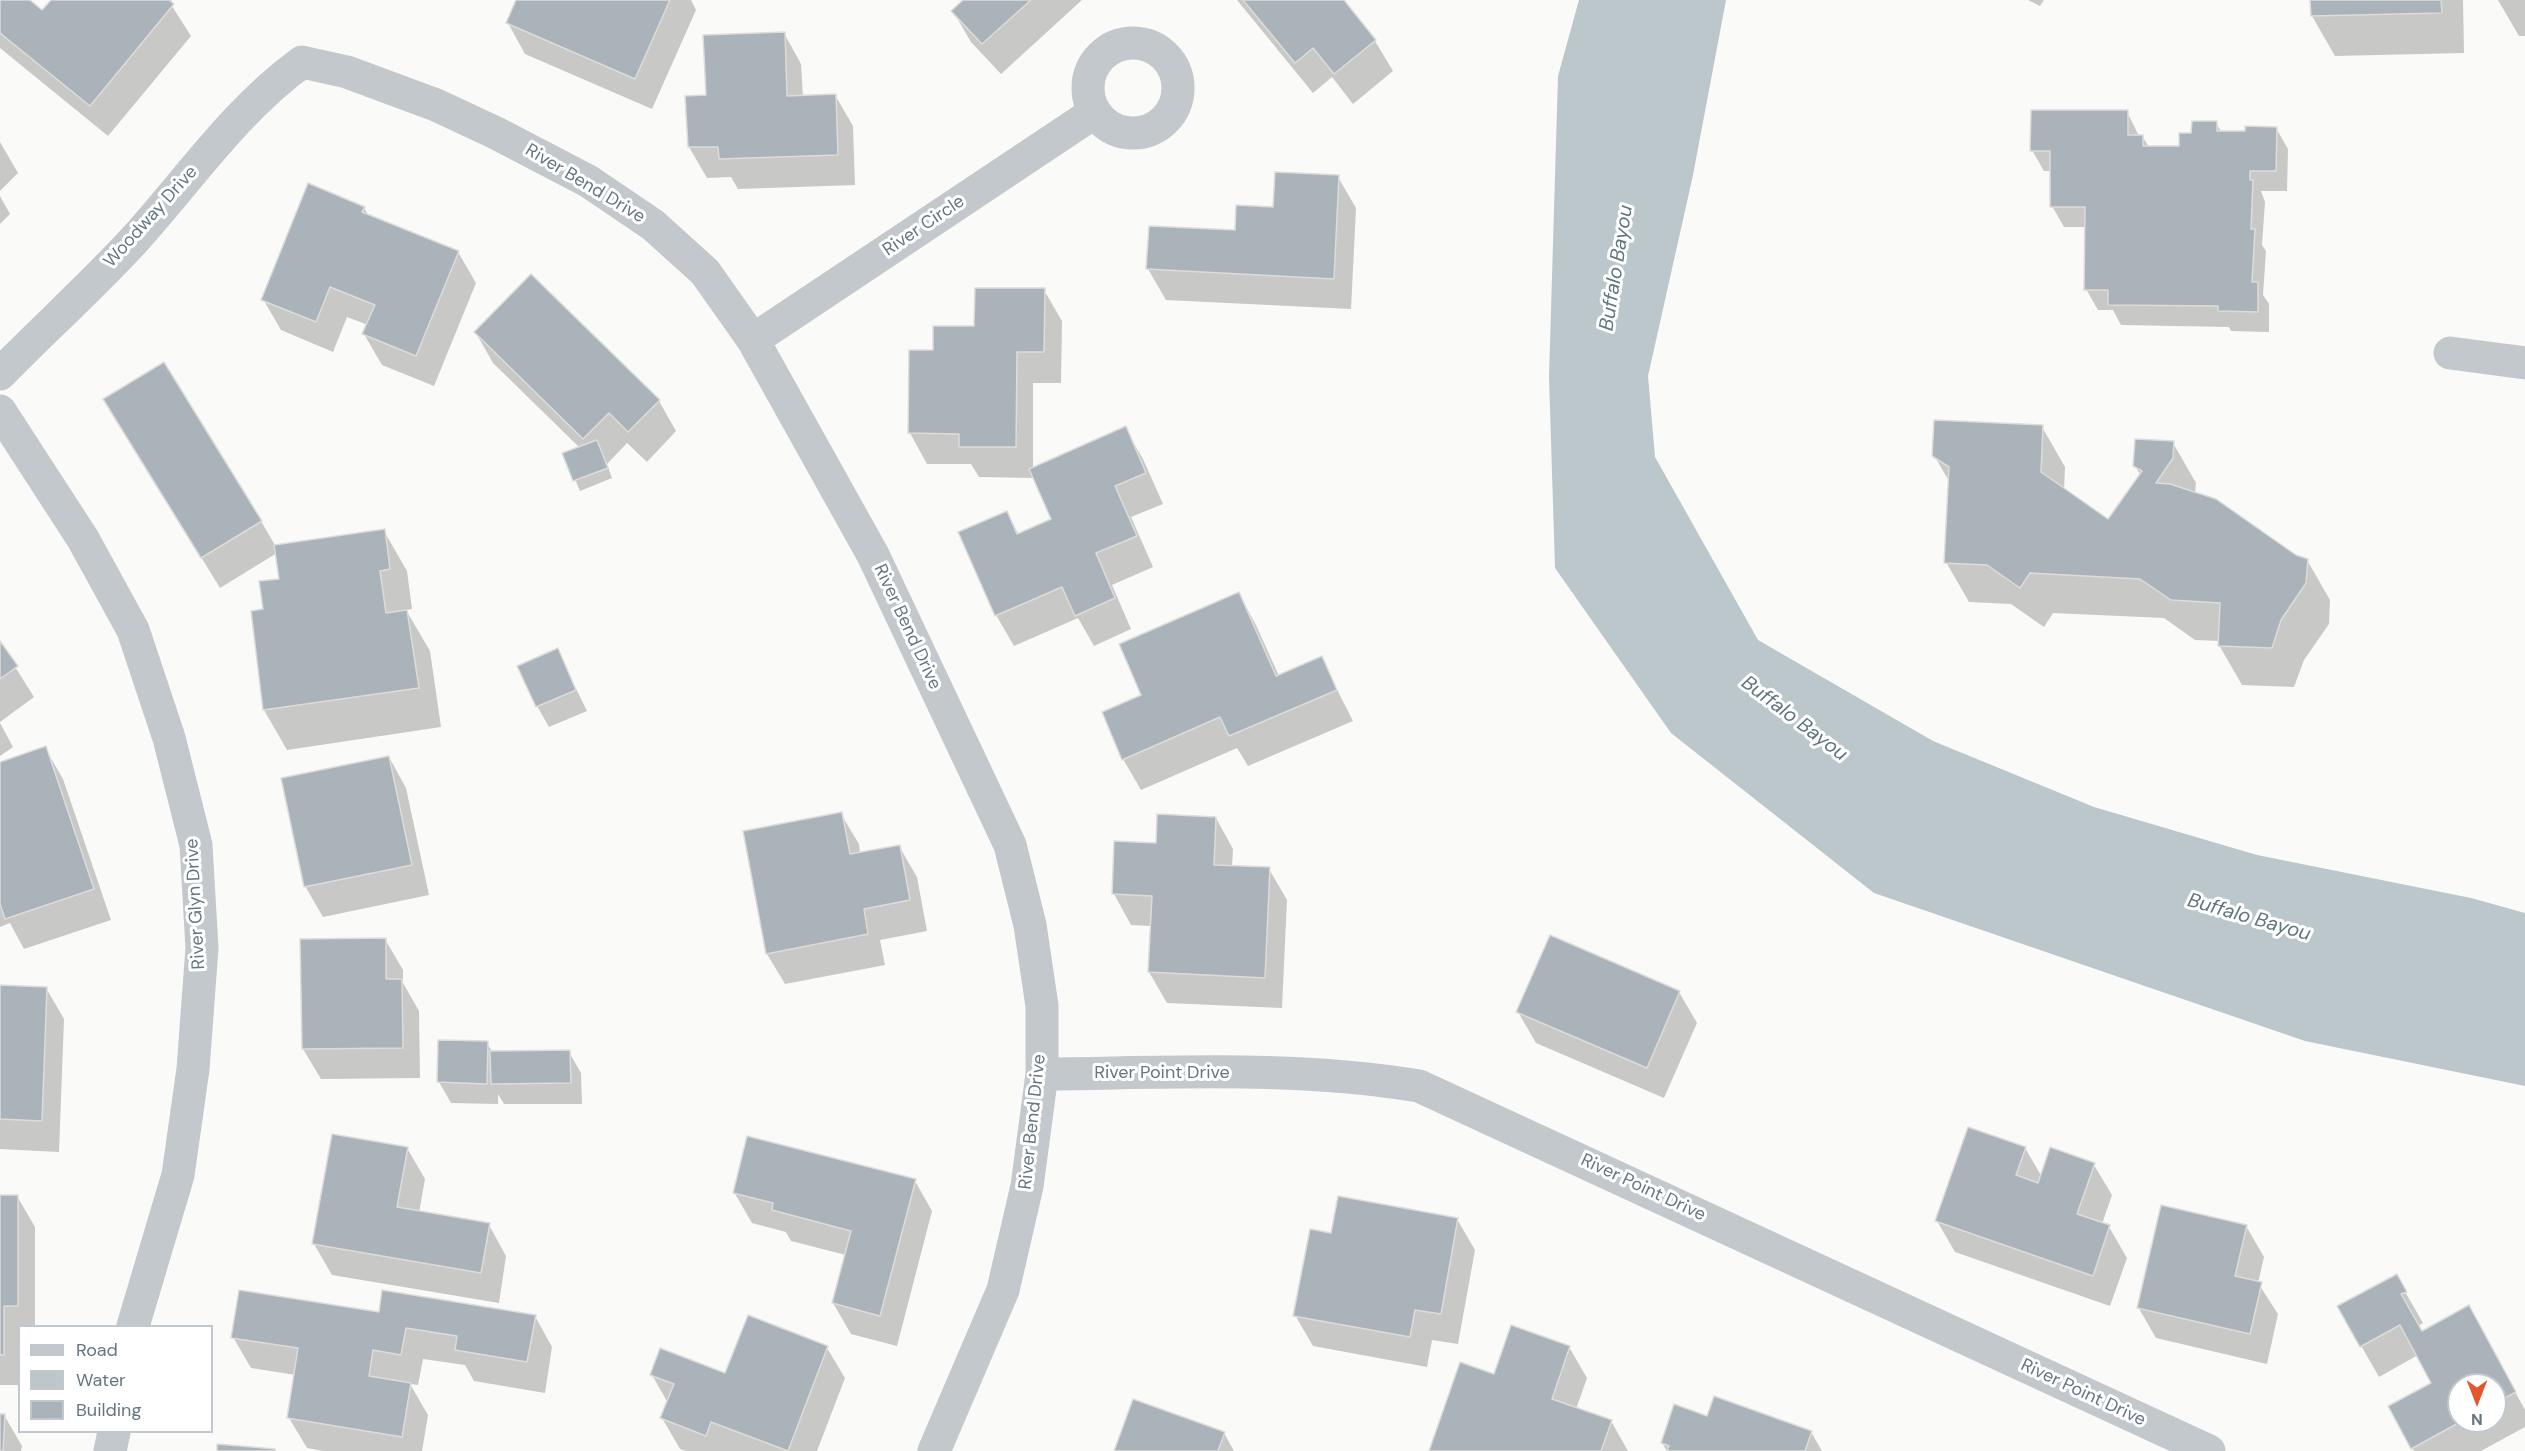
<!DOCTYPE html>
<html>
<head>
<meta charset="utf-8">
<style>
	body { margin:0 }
	#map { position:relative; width:2525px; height:1451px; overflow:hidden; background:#fafaf8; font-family:"DM Sans",sans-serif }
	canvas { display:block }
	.legend { position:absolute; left:18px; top:1325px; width:195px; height:108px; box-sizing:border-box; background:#fff; border:2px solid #c1c8cd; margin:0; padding:8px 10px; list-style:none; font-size:18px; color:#657683 }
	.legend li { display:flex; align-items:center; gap:12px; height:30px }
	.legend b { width:30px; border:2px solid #c1c8cd }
	.north { position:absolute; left:2447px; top:1373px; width:60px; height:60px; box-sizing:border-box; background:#fff; border:2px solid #c1c8cd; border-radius:50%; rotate:180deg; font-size:16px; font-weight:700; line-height:24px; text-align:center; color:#657683 }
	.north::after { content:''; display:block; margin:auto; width:21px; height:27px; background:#e4572e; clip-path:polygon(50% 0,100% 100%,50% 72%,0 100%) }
</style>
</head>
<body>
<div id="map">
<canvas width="2525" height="1451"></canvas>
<ul class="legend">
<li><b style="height:8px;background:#c3c8cc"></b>Road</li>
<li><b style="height:16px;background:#bbc7cb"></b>Water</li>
<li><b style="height:16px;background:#aab3b9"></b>Building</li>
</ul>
<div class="north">N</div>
</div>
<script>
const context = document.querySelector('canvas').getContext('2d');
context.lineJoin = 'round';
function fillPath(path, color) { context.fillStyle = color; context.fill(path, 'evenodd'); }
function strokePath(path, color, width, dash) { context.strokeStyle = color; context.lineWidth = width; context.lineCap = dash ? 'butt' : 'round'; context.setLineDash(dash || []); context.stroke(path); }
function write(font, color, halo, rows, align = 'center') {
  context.font = font + ' "DM Sans",sans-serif'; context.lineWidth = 6; context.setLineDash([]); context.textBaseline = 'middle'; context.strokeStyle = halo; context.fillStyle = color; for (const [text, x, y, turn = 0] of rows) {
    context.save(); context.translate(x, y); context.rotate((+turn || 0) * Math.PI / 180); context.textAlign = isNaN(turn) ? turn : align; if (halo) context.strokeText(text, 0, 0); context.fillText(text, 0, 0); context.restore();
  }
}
fillPath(new Path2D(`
	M1579,0H1726L1693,175L1648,376L1655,457L1758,640L1933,741L2094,807L2257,855L2471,898L2525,913V1086L2305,1041L1874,893L1671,733L1555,568L1549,377L1558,76Z`), '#bbc7cb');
fillPath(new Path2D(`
	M0,0H28L43,12L53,0H172L170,3L191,36L108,136L0,48Z
	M518,0H691L696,10L652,109L525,54L508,23Z
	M965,0H1082L1001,74L971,42L953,11Z
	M1237,0H1342L1375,41L1393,71L1353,104L1332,77L1313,93Z
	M2028,0H2044L2040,6Z
	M2312,0H2463L2464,53L2335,56L2312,16Z
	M2498,0H2525V36H2519Z
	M784,33L801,64L803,97L835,95L853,126L855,185L738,189L731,177L707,178L689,147L707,97Z
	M2127,112L2139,136H2142L2149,147H2180L2192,135L2216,123L2222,133H2247L2276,128L2288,149L2287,191H2261L2265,202L2262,245L2266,251L2263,295L2269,304V332L2231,331L2229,327L2121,325L2113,310H2098L2086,289V227H2064L2052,206V171H2044L2032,150Z
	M0,142L18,173L0,191Z
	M1338,177L1356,208L1351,309L1166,300L1148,269L1150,228L1236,232Z
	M0,196L10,214L0,224Z
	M364,208L369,216L458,252L476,283L434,386L382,365L364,334L368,325L347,317L333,352L281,330L263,299Z
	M1044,290L1062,321L1061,383H1033V468L1125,428L1143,459L1163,504L1131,517L1153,567L1112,585L1131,629L1094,646L1078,618L1014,646L996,615L1007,513L1019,535L1053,520L1034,478L979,477L971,464H927L910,433L934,352Z
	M476,333L659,401L676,431L647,462L627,443L607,464L612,478L580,491L564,453L580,448L493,363Z
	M105,400L261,521L276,547L384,531L407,571L412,609L406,610L430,651L441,727L287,750L264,710L253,612L265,610L281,580L277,553L220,588Z
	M2042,427L2065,467L2064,490L2109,521L2141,476L2135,466L2173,443L2196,483L2195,494L2295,556L2307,560L2330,600L2329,624L2304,660L2294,687L2242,685L2219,645L2220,641L2195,640L2164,618L2053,613L2044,627L2011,604L1969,602L1946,562L1950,483L1934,455Z
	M1239,594L1256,625L1279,676L1321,658L1353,721L1248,766L1237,748L1141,790L1123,759L1143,696Z
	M0,643L34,697L0,722Z
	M557,650L587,711L549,727L537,706Z
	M0,723L13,747L0,756Z
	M45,748L63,779L111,920L24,949L10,923L0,927V763Z
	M389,757L406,788L429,895L323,917L305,886Z
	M841,814L859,844L860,854L899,846L917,877L927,931L880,940L885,965L785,984L767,954Z
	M1216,818L1233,849L1232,867L1269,869L1287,900L1282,1008L1167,1003L1149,972L1152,926L1131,925L1114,894Z
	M385,939L403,970V983L419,1011L420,1078L321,1079L303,1049Z
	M0,987L46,988L64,1019L59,1152L0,1149Z
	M1679,992L1697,1023L1664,1098L1536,1043L1518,1012Z
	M440,1041L487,1043L493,1053L569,1052L581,1073L582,1104H504L498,1094V1104L451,1103L439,1082Z
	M407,1148L425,1179L419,1213L489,1225L506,1256L499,1303L332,1275L314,1244Z
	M2025,1148L2042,1177L2094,1165L2112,1195L2102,1224L2109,1227L2127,1258L2110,1306L1955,1252L1937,1221Z
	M915,1181L932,1211L897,1346L851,1334L833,1303L846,1255L791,1241L786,1232L752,1223L734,1192Z
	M0,1196H17L35,1227V1326H20V1385H0Z
	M1457,1219L1475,1250L1458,1344L1432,1340L1427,1367L1313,1346L1295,1315L1332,1235Z
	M2246,1226L2264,1257L2258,1283L2278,1314L2267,1364L2156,1338L2138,1307Z
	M2396,1276L2423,1323L2418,1326L2422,1333L2486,1338L2525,1410V1427L2481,1451H2414L2390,1407L2433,1384L2418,1355L2379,1377L2339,1307ZM2459,1385H2495V1421H2459Z
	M380,1314L535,1316L552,1347L545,1393L474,1381L465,1365L423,1359L418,1385L410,1384L428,1415L422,1451H323L307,1448L289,1418L296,1375L251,1368L233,1337Z
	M1569,1347L1587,1378L1576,1409L1611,1421L1628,1451H1430L1495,1376Z
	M827,1348L845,1378L817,1451H686L680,1449L662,1418L668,1403L652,1375H726Z
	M0,1415H4L22,1446L21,1451H0Z
	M1708,1418L1811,1432L1822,1451H1667L1662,1443Z
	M1224,1433L1234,1451H1116Z`), '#0003');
const building = new Path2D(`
	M0,0H30L42,10L51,0H169L174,4L90,106L0,33Z
	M516,0H670L635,79L506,23Z
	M963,0H1031L982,44L951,11Z
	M1243,0H1344L1376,40L1334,74L1313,48L1295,63Z
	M2310,0H2441L2442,13L2311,16Z
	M785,32L787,96L836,94L838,155L719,159L718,147H688L685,96L706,95L703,35Z
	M2031,110H2128V135H2143V146H2179V133H2191L2192,121H2217V131H2245V126L2277,127L2276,171H2250V180H2253L2251,229H2255L2252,282H2258V312L2218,311V306L2108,305V290H2084L2085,207H2050V151H2030Z
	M1275,172L1339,175L1334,279L1146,269L1149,226L1235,230L1236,205L1273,207Z
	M308,183L365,207L362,212L459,251L416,356L362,334L375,305L330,287L316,322L261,300Z
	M531,274L660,400L628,432L609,413L583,439L474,332Z
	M975,288H1045L1044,352H1017L1016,447H959V434L908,433L909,350H933V326H974Z
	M164,362L262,521L201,558L103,399Z
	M1934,420L2043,425L2041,472L2108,519L2142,471L2133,466L2135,439L2174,441L2173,458L2156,483L2170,484L2216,499L2296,555L2308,559L2306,583L2281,620L2272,648L2218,646L2220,603L2171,600L2140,579L2030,573L2020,588L1987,565L1944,563L1949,467L1932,456Z
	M1126,426L1146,473L1115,486L1137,536L1096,553L1115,598L1075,616L1062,587L995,616L958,532L1007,511L1017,534L1051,519L1029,469Z
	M597,440L608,468L573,481L562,453Z
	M385,529L390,569L380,571L386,613L407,610L419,688L263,710L251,611L263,609L259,581L279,579L274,545Z
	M1239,592L1276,676L1322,656L1337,690L1229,736L1220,717L1122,760L1102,712L1141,695L1119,644Z
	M0,641L18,666L0,679Z
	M558,648L576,690L536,707L517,666Z
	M46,746L94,889L5,919L0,904V762Z
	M389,756L412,865L304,887L281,778Z
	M842,812L850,854L900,845L910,900L864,909L868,934L766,954L743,831Z
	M1157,814L1216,817L1214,865L1270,867L1265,978L1148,972L1152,896L1112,894L1114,841L1156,843Z
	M1550,935L1680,991L1647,1068L1516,1012Z
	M386,938V979H402L403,1048L302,1049L300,939Z
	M0,985L47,987L42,1121L0,1119Z
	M438,1040L488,1041L487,1084L437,1082Z
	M570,1050L571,1083L491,1084L490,1051Z
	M1968,1127L2026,1147L2016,1175L2038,1183L2050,1147L2095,1163L2077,1214L2110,1225L2093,1276L1935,1221Z
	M332,1134L408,1147L397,1207L490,1223L481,1273L312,1244Z
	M747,1136L916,1179L880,1316L832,1303L851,1231L772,1210L773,1203L733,1193Z
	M0,1195H18V1306H4V1355H0Z
	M1338,1196L1458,1218L1441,1314L1415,1310L1410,1337L1293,1316L1310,1229L1331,1233Z
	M2161,1205L2247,1225L2235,1276L2262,1282L2250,1334L2137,1308Z
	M2397,1274L2407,1292L2401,1294L2422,1331L2469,1305L2516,1392L2495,1403V1385H2459V1421H2462L2411,1449L2388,1406L2431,1383L2400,1325L2360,1347L2337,1306Z
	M239,1290L379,1312L382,1290L536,1315L527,1362L455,1350L457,1336L406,1328L401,1355L373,1350L369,1376L411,1383L402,1437L287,1418L298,1348L231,1338Z
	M748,1315L828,1346L788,1451L711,1422L706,1436L660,1418L674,1384L650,1375L660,1348L725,1373Z
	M1511,1325L1570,1346L1552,1399L1612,1420L1601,1451H1429L1460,1362L1494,1374Z
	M1714,1396L1812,1431L1805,1451H1667L1669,1446L1661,1443L1674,1404L1707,1416Z
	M1133,1399L1225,1432L1218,1451H1114Z
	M0,1414H5L3,1451H0Z
	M217,1444L275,1449V1451H217Z`);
fillPath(building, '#aab3b9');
strokePath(building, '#dcdcda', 1.5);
strokePath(new Path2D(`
	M1088 88a45 45 0 1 1 90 0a45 45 0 1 1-90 0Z
	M753,340L1095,112
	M2450,353L2525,363
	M0,374C45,328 93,285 136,238C190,178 236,110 302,62L347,72L436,105L496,133L588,181L653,225L705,272L753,340L873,555L1010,845L1030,925L1042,1006V1074L1027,1186L1003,1290L934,1451
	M0,411L83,539L133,630L169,738L196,845L202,948L193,1069L178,1175L133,1326
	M1042,1074C1167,1073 1295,1065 1419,1086L2209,1451
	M110,1451L114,1432`), '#c3c8cc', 33);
write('18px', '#657683', '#fff', [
	["River Bend Drive",585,184,31],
	["Woodway Drive",151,217,-48],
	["River Circle",924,226,-34],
	["River Bend Drive",907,627,65],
	["River Glyn Drive",196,904,-93],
	["River Point Drive",1162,1073],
	["River Bend Drive",1033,1122,-84],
	["River Point Drive",1643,1188,25],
	["River Point Drive",2083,1393,25]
]);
write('italic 20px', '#60757c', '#fff', [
	["Buffalo Bayou",1617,268,-81],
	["Buffalo Bayou",1794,719,37],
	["Buffalo Bayou",2249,918,16]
]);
</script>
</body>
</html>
